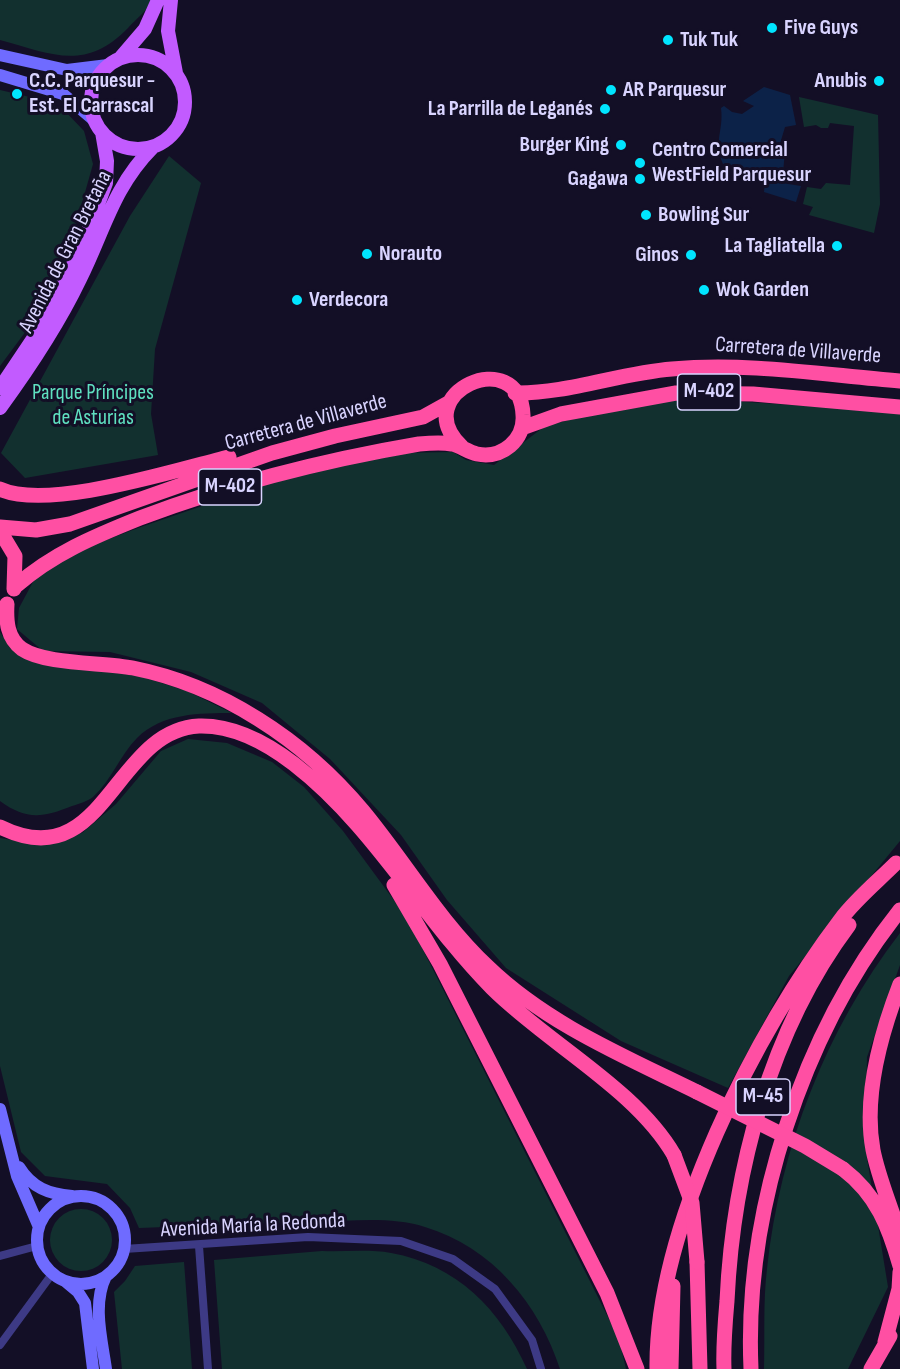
<!DOCTYPE html>
<html>
<head>
<meta charset="utf-8">
<style>
	body { margin:0 }
	canvas { display:block; background:#130f26 }
</style>
</head>
<body>
<canvas width="900" height="1369"></canvas>
<script>
const context = document.querySelector('canvas').getContext('2d');
context.lineJoin = 'round';
function fillPath(path, color) { context.fillStyle = color; context.fill(path, 'evenodd'); }
function strokePath(path, color, width, dash) { context.strokeStyle = color; context.lineWidth = width; context.lineCap = dash ? 'butt' : 'round'; context.setLineDash(dash || []); context.stroke(path); }
function write(font, color, halo, rows, align = 'center') {
  context.font = font + ' "Sofia Sans Condensed",sans-serif'; context.lineWidth = 6; context.setLineDash([]); context.textBaseline = 'middle'; context.strokeStyle = halo; context.fillStyle = color; for (const [text, x, y, turn = 0] of rows) {
    context.save(); context.translate(x, y); context.rotate((+turn || 0) * Math.PI / 180); context.textAlign = isNaN(turn) ? turn : align; if (halo) context.strokeText(text, 0, 0); context.fillText(text, 0, 0); context.restore();
  }
}
fillPath(new Path2D(`
	M0,0H152C148,10 136,19 128,28C85,72 52,54 0,40Z
	M0,90L34,98L62,108L84,131L93,164L58,288L0,366Z
	M799,97L878,115L880,204L874,233L809,215L813,207L803,204L807,187L821,189L826,183L850,185L854,126L830,123L828,128H821L816,125L804,127Z
	M169,156L201,183L155,349L151,414L158,455L25,478L1,453L130,216Z
	M685,398L900,412V841L789,976L728,1088L621,1041L506,968L447,900L401,835L330,759L262,703L191,672L110,652L43,651L17,629L19,608L34,580L77,551L138,528L281,479L399,453L453,452L466,460L494,465L545,426L610,410Z
	M0,632L10,648L33,662L139,676L187,691L232,713C200,713 162,713 137,738C120,755 111,781 93,797C88,801 79,804 72,806C42,818 26,820 0,801Z
	M188,739L227,743L272,762L304,787L343,831L407,918L619,1339L626,1369H560C539,1304 492,1247 425,1227C391,1216 351,1221 316,1222C257,1223 198,1226 139,1228L130,1208L107,1184L45,1176L21,1152L0,1066V838L42,845L82,833L116,804L161,751Z
	M900,933V965L867,1057L865,1146L888,1287L848,1369H764C765,1336 763,1301 767,1269C780,1148 826,1029 900,933Z
	M50 1240a31 31 0 1 1 62 0a31 31 0 1 1-62 0Z
	M322,1251C344,1252 369,1249 391,1253C457,1265 500,1309 527,1369H222L214,1260Z
	M184,1262L192,1369H122L114,1292L125,1281L135,1266Z`), '#12302f');
fillPath(new Path2D(`
	M764,87L790,95L796,125L785,127L779,147L785,151L782,183L801,186L796,202L764,192L765,184L738,176L731,166L723,164C713,141 724,131 721,108L724,106L732,112L742,114L754,106L743,101Z`), '#0c2248');
strokePath(new Path2D(`
	M199,1246L208,1369
	M124,1249L308,1237L401,1241L453,1259L495,1289L532,1340L541,1369
	M0,1256L37,1246
	M0,1345L52,1274`), '#3d3a85', 8);
strokePath(new Path2D(`
	M0,55L67,70L108,65
	M0,75L63,94L96,122
	M0,1109L17,1176L39,1227
	M19,1167C32,1188 49,1194 72,1196
	M37 1240a44 44 0 1 1 88 0a44 44 0 1 1-88 0Z
	M106,1276C92,1304 102,1340 106,1369
	M66,1282L78,1292L85,1303L93,1369`), '#6f6bff', 12);
strokePath(new Path2D(`
	M171,0L168,31L176,73
	M91 102a47 47 0 1 1 94 0a47 47 0 1 1-94 0Z
	M121,57L145,29L158,0
	M0,388L41,327L82,247L106,183L107,161L102,132
	M0,408C30,367 58,325 80,279C104,231 113,187 153,147`), '#c25bff', 14);
strokePath(new Path2D(`
	M515,393C567,394 620,373 672,369C747,362 825,375 900,381
	M522,428L561,414L676,393L753,394L900,407
	M0,489C48,511 175,470 229,457
	M0,527L36,530L70,524L272,453L335,436L423,417L450,402
	M0,531L15,556L14,589
	M16,586C52,554 95,536 140,518C230,484 325,460 419,444C430,443 441,442 452,444C461,446 468,452 477,454C502,459 525,440 523,415C520,343 405,393 462,447
	M7,604C6,621 7,638 22,649C46,665 103,662 133,668C178,677 220,695 258,719C298,744 333,775 363,811C406,863 439,921 488,967C547,1024 624,1056 697,1092
	M0,827C105,879 113,730 199,726C234,725 268,744 294,764C373,825 422,917 492,988C547,1043 636,1089 674,1155
	M394,885L440,964L607,1293L637,1369
	M900,984C881,1033 863,1096 873,1150C879,1180 892,1208 900,1237
	M843,1169C877,1195 889,1227 900,1266
	M697,1262L700,1369
	M885,1342L899,1289L900,1272
	M657,1369C655,1228 757,1029 841,919C856,899 878,881 896,863
	M671,1369L673,1286
	M724,1369C723,1346 725,1324 727,1301C733,1172 770,1030 849,925
	M751,1369C744,1212 802,1033 900,910
	M871,1369L890,1336`), '#ff4fa3', 15);
strokePath(new Path2D(`
	M697,1092L805,1146L843,1169
	M674,1155L692,1203L697,1262`), '#ff4fa3', 15);
for (const [x, y, r, color] of [
	[772,28,6,"#00e5ff"],
	[668,40,6,"#00e5ff"],
	[879,81,6,"#00e5ff"],
	[611,90,6,"#00e5ff"],
	[17,94,6,"#00e5ff"],
	[605,109,6,"#00e5ff"],
	[621,145,6,"#00e5ff"],
	[640,163,6,"#00e5ff"],
	[640,179,6,"#00e5ff"],
	[646,215,6,"#00e5ff"],
	[837,246,6,"#00e5ff"],
	[367,254,6,"#00e5ff"],
	[691,255,6,"#00e5ff"],
	[704,290,6,"#00e5ff"],
	[297,300,6,"#00e5ff"]
]) { const dot = new Path2D(); dot.arc(x, y, r, 0, 2 * Math.PI); context.fillStyle = color; context.fill(dot); strokePath(dot, '#130f26', 2); }
for (const [x, y, w] of [
	[709,392,63],
	[230,487,63],
	[763,1097,54]
]) { const box = new Path2D(); box.roundRect(x - w / 2, y - 18, w, 36, 4.5); context.fillStyle = '#130f26'; context.fill(box); strokePath(box, '#d9d4ff', 1.5); }
write('bold 21px', '#d9d4ff', null, [
	["M-402",709,392],
	["M-402",230,487],
	["M-45",763,1097]
]);
write('bold 22px', '#d9d4ff', '#130f26', [
	["Five Guys",784,28],
	["Tuk Tuk",680,40],
	["C.C. Parquesur -",29,81],
	["Est. El Carrascal",29,106],
	["Anubis",867,81,"right"],
	["AR Parquesur",623,90],
	["La Parrilla de Leganés",593,109,"right"],
	["Burger King",609,145,"right"],
	["Centro Comercial",652,150],
	["WestField Parquesur",652,175],
	["Gagawa",628,179,"right"],
	["Bowling Sur",658,215],
	["La Tagliatella",825,246,"right"],
	["Norauto",379,254],
	["Ginos",679,255,"right"],
	["Wok Garden",716,290],
	["Verdecora",309,300]
], 'left');
write('22px', '#d9d4ff', '#130f26', [
	["Avenida de Gran Bretaña",66,252,-63],
	["Carretera de Villaverde",798,351,4],
	["Carretera de Villaverde",306,423,-15],
	["Avenida María la Redonda",253,1226,-3]
]);
write('22px', '#5fe0c0', '#130f26', [
	["Parque Príncipes",93,393],
	["de Asturias",93,418]
]);
</script>
</body>
</html>
